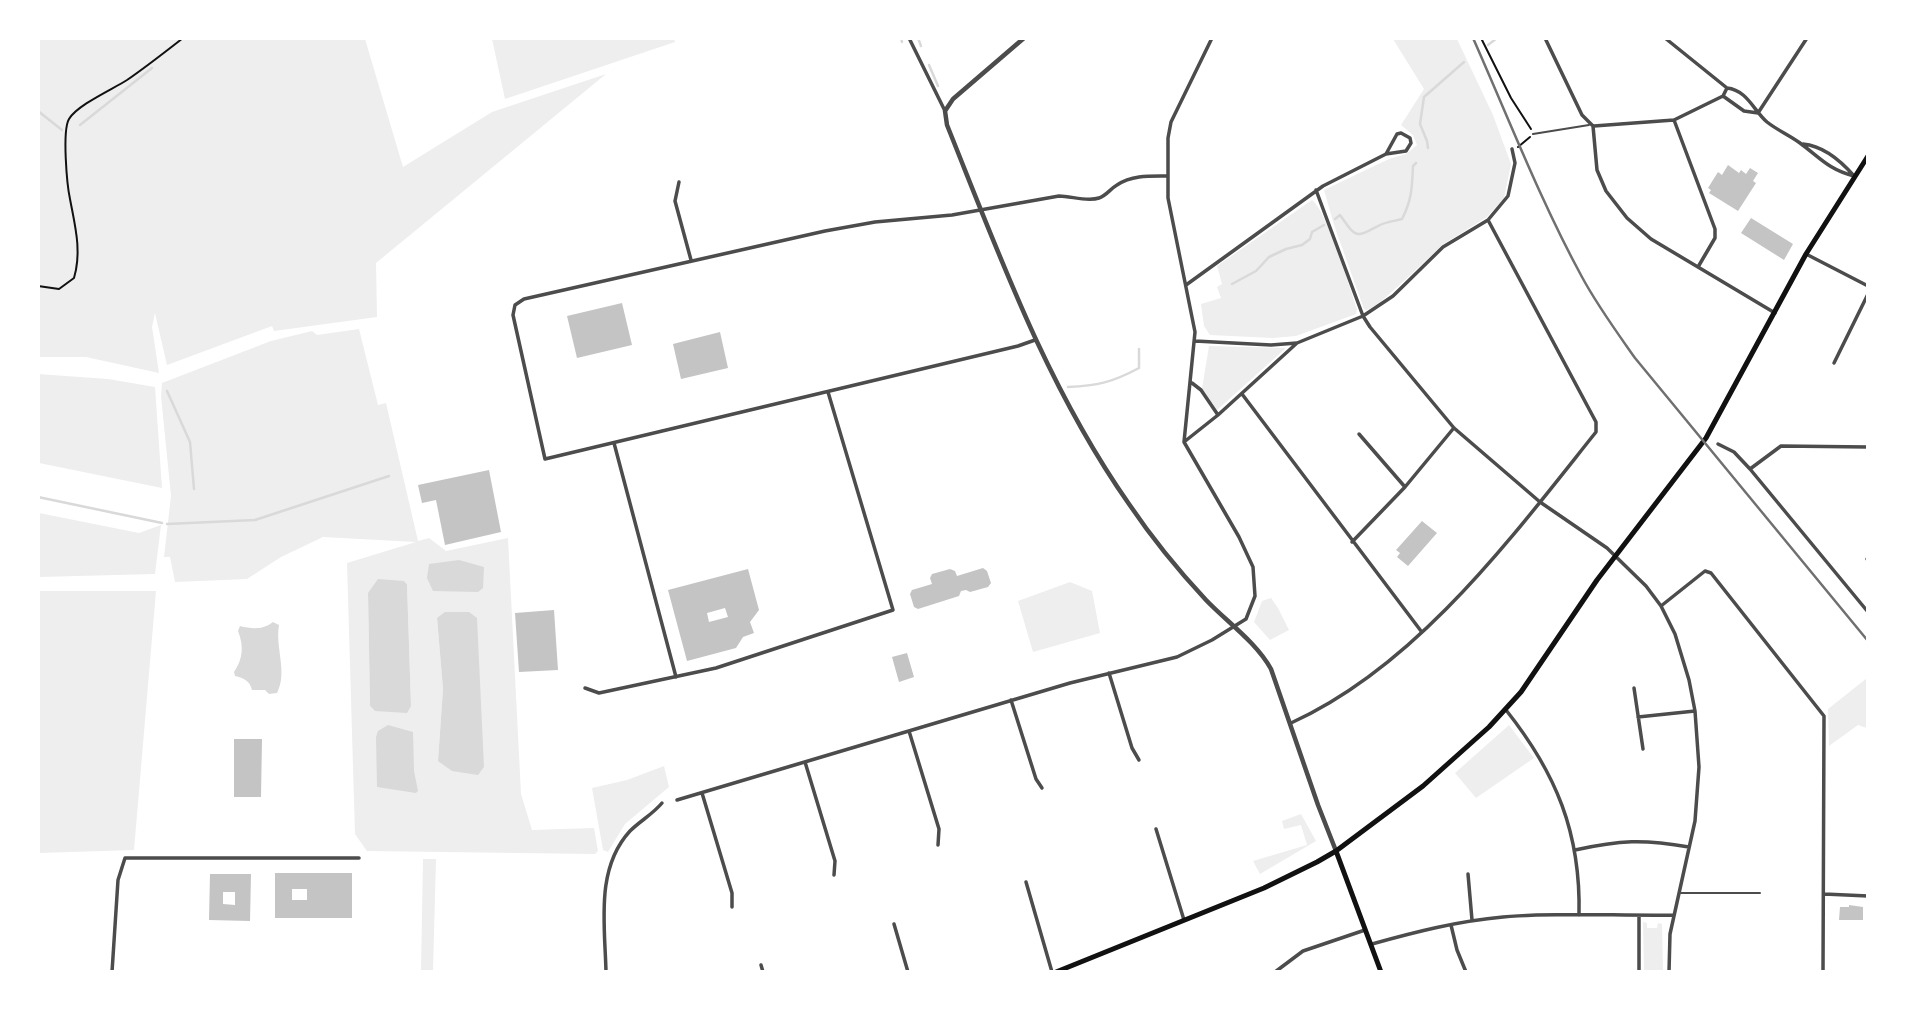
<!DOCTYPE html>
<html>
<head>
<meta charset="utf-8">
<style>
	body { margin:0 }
	#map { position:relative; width:1906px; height:1010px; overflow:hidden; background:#fff; font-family:Arial,sans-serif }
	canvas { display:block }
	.frame { position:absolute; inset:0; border:40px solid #fff; pointer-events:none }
</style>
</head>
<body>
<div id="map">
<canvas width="1906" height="1010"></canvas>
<div class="frame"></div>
</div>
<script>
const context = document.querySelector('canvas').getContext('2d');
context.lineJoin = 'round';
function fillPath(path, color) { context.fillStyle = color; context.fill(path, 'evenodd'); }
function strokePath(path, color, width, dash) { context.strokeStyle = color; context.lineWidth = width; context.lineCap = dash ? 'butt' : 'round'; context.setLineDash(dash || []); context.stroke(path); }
fillPath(new Path2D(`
	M38,39H365L403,167L492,112L606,74L376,263L377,317L274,331L272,326L167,365L155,313L152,327L159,373L86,357H39Z
	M674,39L675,42L505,99L492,39Z
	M1393,39H1457L1493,115L1511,164L1504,198L1487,217L1442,245L1404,281L1378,304L1367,310L1364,309L1334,225L1324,190L1389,159L1406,154L1417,145L1413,135L1401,125L1424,89Z
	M1312,200C1327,211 1350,288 1357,309L1356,314L1296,336L1273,338L1210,335L1204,326L1201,304L1221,298L1217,287L1222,284L1217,266Z
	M359,329L378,405L386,403L418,541L429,538L446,551L508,538L521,794L532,830L594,828L598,851L595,854L367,851L355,834L347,563L416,542L323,537L281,557L247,579L175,582L170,557H164L171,496L161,396L162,383L271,341L312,331L317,335ZM404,581L407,584L411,706L375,711L370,706L368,593ZM477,618L438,761L443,689L437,619Z
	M1209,346L1286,348L1217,410L1202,389Z
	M38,374L108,379L155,387L162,488L39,463Z
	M39,513L139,533L161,525L155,574L39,577Z
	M1070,582L1092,591L1100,633L1033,652L1018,601Z
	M39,591H156L134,850L39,853Z
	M1271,598L1278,608L1289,630L1270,640L1254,622L1262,601Z
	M1867,678V728L1858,725L1829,746L1828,709Z
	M1509,725L1534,758L1476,798L1455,773Z
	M664,766L669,787L625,824L608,852L603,850L592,788L627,780Z
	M1301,814L1316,841L1260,874L1253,861L1307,845L1301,825L1284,829L1282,821Z
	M423,859H436L433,971H421Z
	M1643,922L1647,923V928H1657L1658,923L1662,924L1663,971H1644Z`), '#eee');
fillPath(new Path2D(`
	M459,560L484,567L483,588L478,592L433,591L427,578L429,564Z
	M378,579L404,581L407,584L411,706L407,713L375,711L370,706L368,593Z
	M445,612H469L477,618L484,767L478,775L452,771L438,761L443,689L437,618Z
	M273,622L279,625C275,648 288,672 277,693L269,694L265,690H252C250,681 244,678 235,676L234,672C243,659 244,646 238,631L240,626C252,629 263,630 273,622Z
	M388,725L413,732L414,771L418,791L416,793L377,787L376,737L378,731Z`), '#d9d9d9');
strokePath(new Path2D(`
	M901,38L902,42
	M918,38L921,46
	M1488,45L1497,38
	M929,65L938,86
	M38,111L62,130
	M80,125L152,68
	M1428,148L1427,141L1420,124L1424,97L1464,62
	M1335,219L1340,215C1357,239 1355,238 1380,225C1386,222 1395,221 1402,219C1412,200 1412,187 1413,166L1416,163
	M1232,284L1256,271L1269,257L1286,249L1302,245L1310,239L1312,232L1324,225
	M1068,387C1097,386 1113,382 1139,368V349
	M167,391L190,442L194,489
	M38,497L162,523
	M167,524L255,520L389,476`), '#d9d9d9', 2.5);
fillPath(new Path2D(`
	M1728,165L1739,173L1741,170L1746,174L1750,168L1758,173L1753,181L1756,183L1738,211L1709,193L1711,190L1708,188L1718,172L1722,175Z
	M1751,218L1793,244L1784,260L1741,233Z
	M622,303L632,345L577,358L567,316Z
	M720,332L728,368L681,379L673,344Z
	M489,470L501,532L445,545L436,500L422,503L418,485Z
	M1422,521L1437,533L1408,566L1397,557L1400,553L1396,550Z
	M983,568L987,571L991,583L988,587L970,592L966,590L961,591L959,596L918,609L914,607L910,594L912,590L932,584L930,578L932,574L950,569L955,571L957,576Z
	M748,569L759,610L750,622L754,633L743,637L736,648L687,661L668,590ZM725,608L728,617L709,622L707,613Z
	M554,610L558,670L519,672L515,613Z
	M907,653L914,677L899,682L892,657Z
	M234,739H262L261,797H234Z
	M275,873H352V918H275ZM292,889H307V900H292Z
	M210,874H251L250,921L209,920ZM223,892H235V905L223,904Z
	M1849,905L1863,907V920H1839L1840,907H1849Z`), '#c4c4c4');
strokePath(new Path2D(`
	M1481,38L1511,98L1531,129
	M1518,147L1530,137
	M38,286L59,289L74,278C82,251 75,226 70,199C67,185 62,131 69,119C77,105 113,89 127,80C146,67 165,52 183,38`), '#111', 2);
strokePath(new Path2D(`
	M1533,134L1589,125
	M1681,893H1760`), '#4c4c4c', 2);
strokePath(new Path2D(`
	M909,38L945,111
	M1545,38L1582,115L1593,126L1597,170L1606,191L1627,218L1651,239L1775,313
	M1665,38L1727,88L1723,96
	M1727,88C1747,90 1754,111 1767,122C1777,130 1789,135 1800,143C1819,157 1829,170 1854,176
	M1723,96L1744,111L1758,113
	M1758,113L1807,38
	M1674,120L1715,229V238L1698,267
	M1594,126L1674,120L1723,96
	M1803,144C1823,146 1841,161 1854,176
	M679,182L675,201L691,260
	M1316,190L1363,316L1370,327L1454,428L1540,502L1607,548L1646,586L1661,606L1675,634L1689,680L1695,711L1699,767L1695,821L1670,934L1669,972
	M1806,254L1868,286
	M1186,285L1323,186L1386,154L1406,151L1411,143L1410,138L1401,133L1397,134L1386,154
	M1035,340L1018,346L545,459L513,315L515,305L524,299L825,231L875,222L952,215L1059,196C1071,196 1087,202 1099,198C1106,196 1110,189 1117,185C1132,175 1150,176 1167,176
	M1195,341L1271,345L1297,343
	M1834,363L1868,294
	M1192,383L1201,390L1218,415
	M1242,394L1421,631
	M1359,434L1405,487
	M1184,442L1218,415L1297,343L1363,316L1393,296L1443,247L1488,220L1508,196L1515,163L1512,149
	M614,443L676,677
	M1718,444L1734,452L1750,469L1868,612
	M1750,469L1781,446L1868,447
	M1352,542L1405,487L1453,429
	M1867,559H1868
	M1661,606L1705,571L1711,573L1824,716L1823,972
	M1109,673L1132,748L1139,760
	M585,688L599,693L716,668L893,610L828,392
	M1634,688L1643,749
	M1011,700L1036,779L1042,788
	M1506,710C1556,773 1581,833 1579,915
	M1638,717L1695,711
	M1291,723C1417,666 1512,537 1596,432V422L1488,220
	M909,731L939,829L938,845
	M805,762L835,861L834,875
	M702,793L732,893V907
	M677,800L1070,683L1177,657L1212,640L1246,619L1255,596L1253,567L1239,537L1184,442L1195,332L1168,198V138L1171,122L1212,38
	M1156,829L1184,920
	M1575,850C1620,840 1643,839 1689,847
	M1468,874L1472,920
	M1026,882L1052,972
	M1824,894L1868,896
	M1639,916V972
	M894,924L908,972
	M1451,925L1457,950L1466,972
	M1372,944C1415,932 1458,921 1503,917C1560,912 1617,916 1674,915
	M761,965L763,972
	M112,972L118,880L125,858H359
	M606,972C605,925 595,869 630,831C640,821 653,814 662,803
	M1275,972L1303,951L1365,930`), '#4c4c4c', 3.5);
strokePath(new Path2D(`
	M1024,38L953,99L945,111L947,125C1000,257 1047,387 1129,504C1152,538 1178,570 1206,600C1227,622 1256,642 1271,669L1318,805L1336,851`), '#4c4c4c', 4.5);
strokePath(new Path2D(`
	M1336,851L1381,972
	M1056,972L1264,888L1317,862L1336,851L1423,786L1489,727L1521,692L1597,580L1706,438L1806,254L1868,156`), '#111', 5);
strokePath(new Path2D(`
	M1473,38C1508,117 1541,202 1582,277C1597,305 1616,331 1635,358L1868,641`), '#707070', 2.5);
</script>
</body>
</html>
